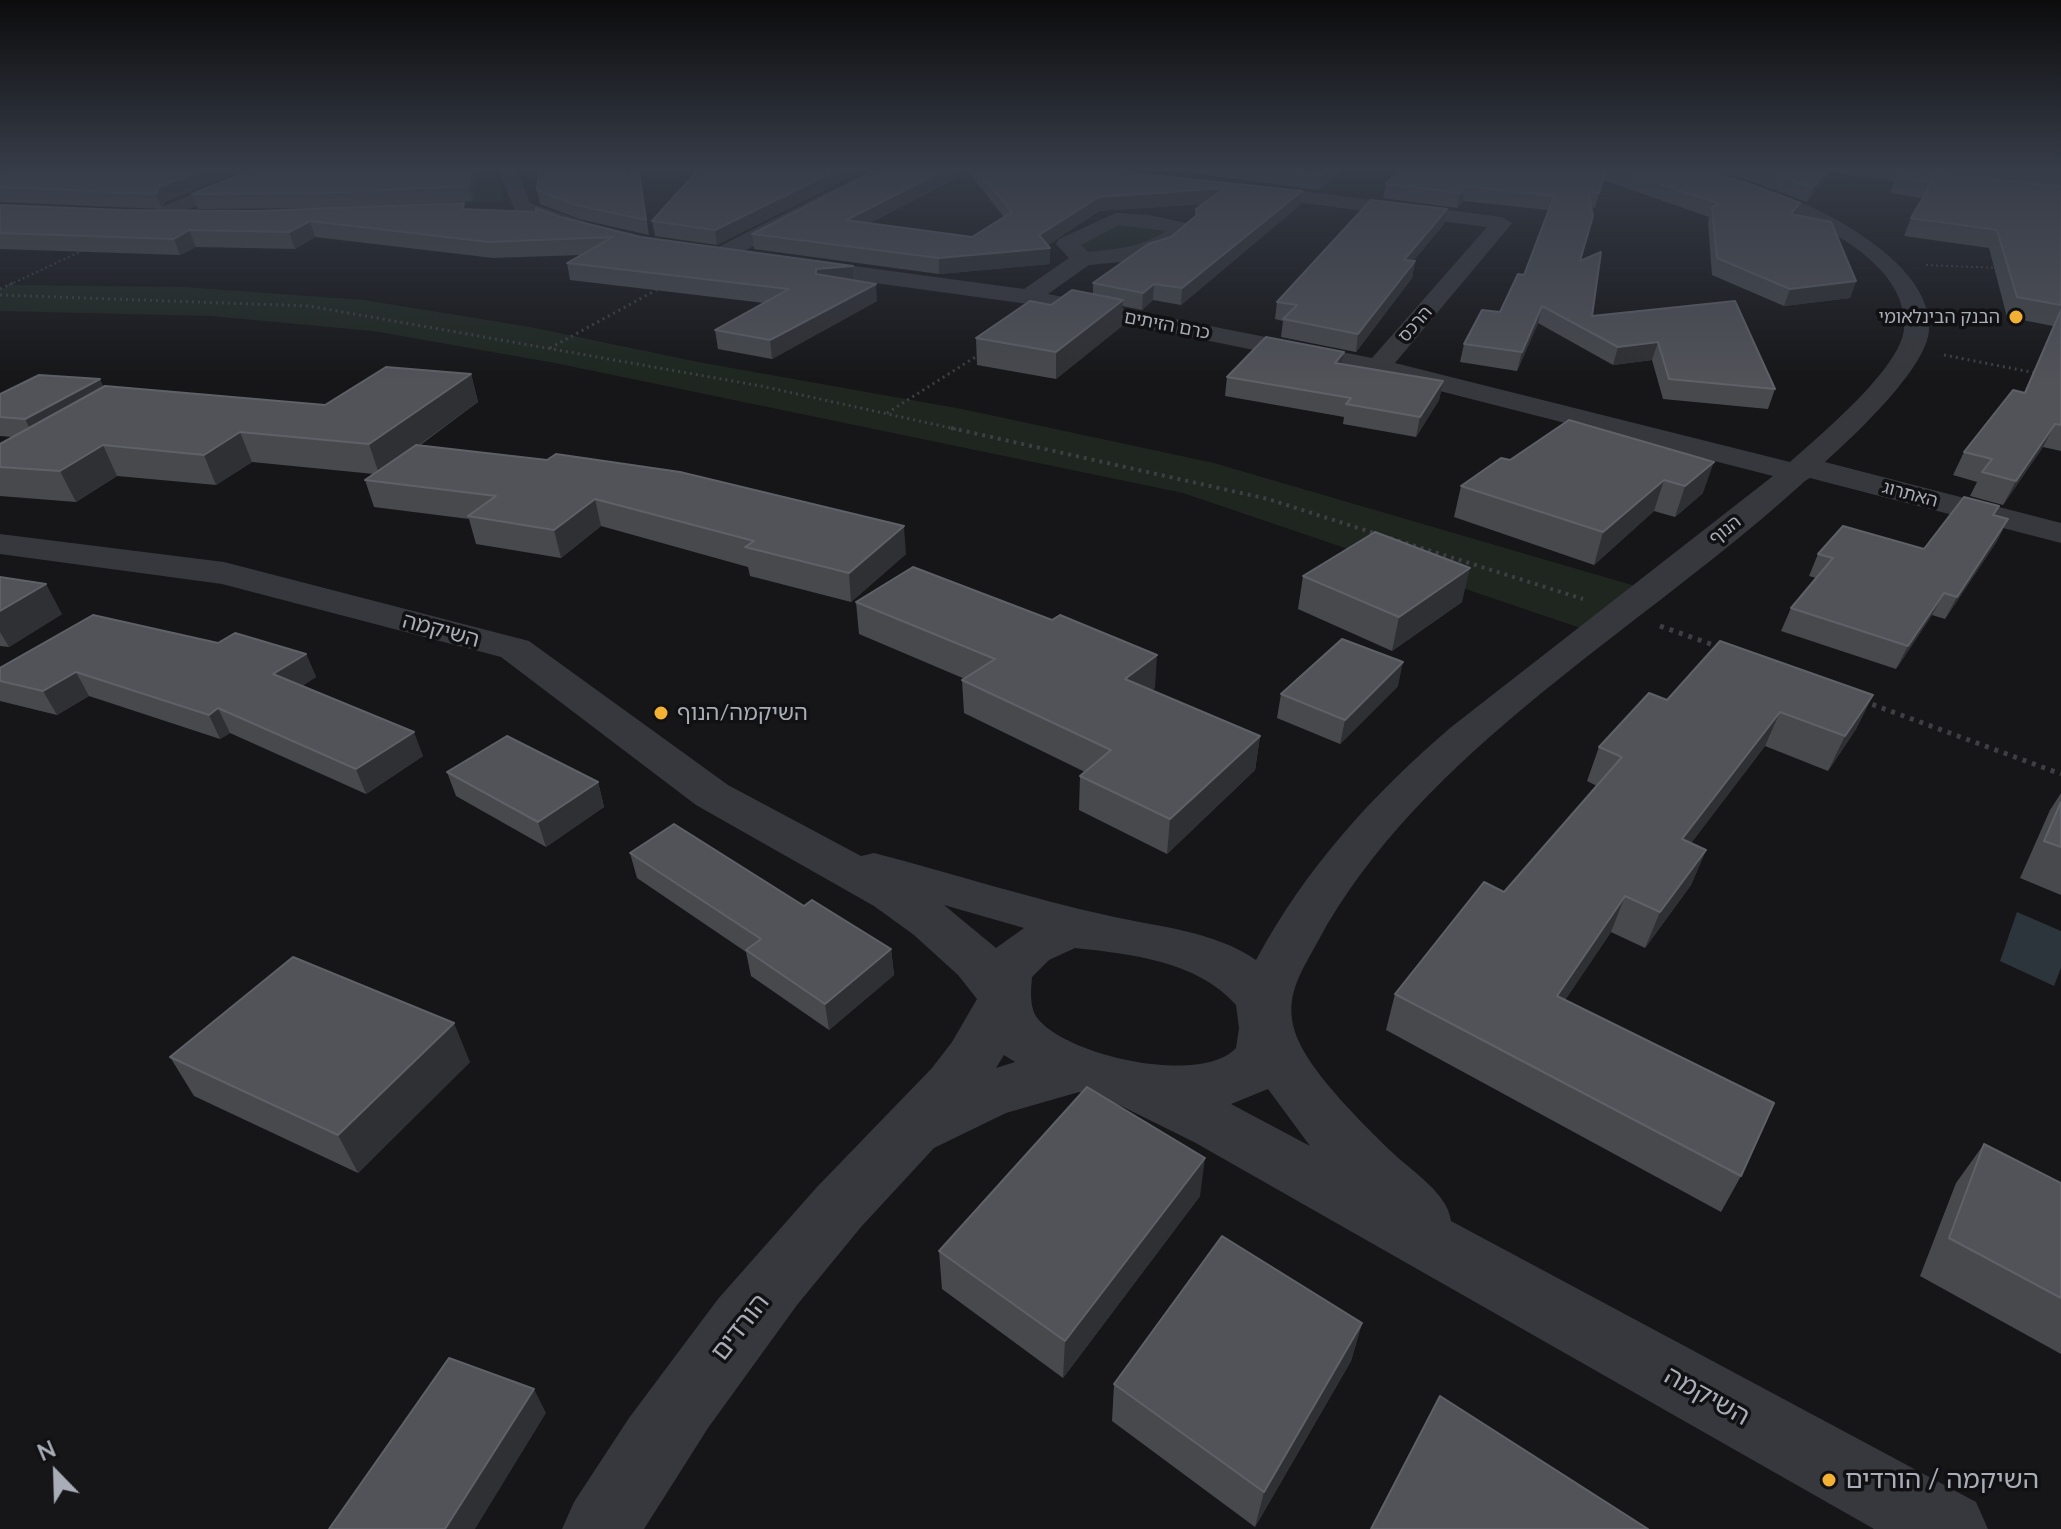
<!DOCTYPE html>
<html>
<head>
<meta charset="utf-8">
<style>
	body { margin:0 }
	#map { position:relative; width:2061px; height:1529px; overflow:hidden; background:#161618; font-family:Lato,sans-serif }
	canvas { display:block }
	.north { position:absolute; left:16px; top:1433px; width:80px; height:80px; -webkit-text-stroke:6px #111113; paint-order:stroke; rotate:337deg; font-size:22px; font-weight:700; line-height:32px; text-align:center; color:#a8adb8 }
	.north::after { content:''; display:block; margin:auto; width:28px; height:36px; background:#a8adb8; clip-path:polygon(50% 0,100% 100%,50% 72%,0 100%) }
</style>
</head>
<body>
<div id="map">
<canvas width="2061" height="1529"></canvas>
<div class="north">N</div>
</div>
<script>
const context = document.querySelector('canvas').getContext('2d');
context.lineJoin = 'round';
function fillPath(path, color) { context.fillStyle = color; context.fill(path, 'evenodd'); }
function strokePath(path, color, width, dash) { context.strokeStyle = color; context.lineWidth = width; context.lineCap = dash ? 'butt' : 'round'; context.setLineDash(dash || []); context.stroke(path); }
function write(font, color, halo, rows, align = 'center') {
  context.font = font + ' Lato,"Noto Sans Hebrew",sans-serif'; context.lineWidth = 7; context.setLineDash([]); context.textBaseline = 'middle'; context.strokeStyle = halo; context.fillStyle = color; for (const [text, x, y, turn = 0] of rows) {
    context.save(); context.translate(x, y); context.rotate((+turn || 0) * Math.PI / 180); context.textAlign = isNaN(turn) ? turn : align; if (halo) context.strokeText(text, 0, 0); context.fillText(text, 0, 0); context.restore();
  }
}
fillPath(new Path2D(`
	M496,170L504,201L458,204L443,185L442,174Z
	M1116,219L1184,228L1160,245L1083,259L1067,244Z
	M10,285L184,287L364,300L530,327L698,362L962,409L1214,463L1649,590L1595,633L1183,493L555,363L373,331L210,316L0,311V290Z`), '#1e261f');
fillPath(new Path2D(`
	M2017,912L2061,931V968L2054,986L2000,961Z`), '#2c353c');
strokePath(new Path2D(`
	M1180,183L1193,170
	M1926,265L2000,268
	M9,285L86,249`), '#3d3f44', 2, [2, 3]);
strokePath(new Path2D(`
	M0,289L13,283
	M0,295L309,306L761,386L960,430
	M550,348L660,288
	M1944,355L2036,373
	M887,413L980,354`), '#3d3f44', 3, [2, 4]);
strokePath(new Path2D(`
	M951,428L1268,499L1377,534
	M1390,538L1583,599`), '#3d3f44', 4, [3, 5]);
strokePath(new Path2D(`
	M1660,626L1719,647
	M1863,701L2061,774`), '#3d3f44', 5, [4, 6]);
fillPath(new Path2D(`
	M251,170H275L272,174L163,220L156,222L146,216L149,212Z
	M498,170H516L530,203L600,227L603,231L593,237L515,211Z
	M871,170H893L728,260L720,262L709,255L712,250Z
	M1674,170C1744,167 1935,243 1929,330C1927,368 1853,437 1825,462L2061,523V543L1810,478L1805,481C1646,627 1421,749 1317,943C1300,974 1284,997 1295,1032C1307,1070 1365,1126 1394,1154C1413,1172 1448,1194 1451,1221L1976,1502L1988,1529H1874L1194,1142L1117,1104L1079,1092L1006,1113L934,1148L861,1227L797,1305L708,1428L644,1529H562L574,1502L629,1418L718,1299L817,1187L932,1068L952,1042L977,999L958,975L914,935L874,906L696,805L501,657L222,584L0,554V534L224,562L529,641L728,785L861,856L874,853C952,873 1031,899 1110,916C1159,927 1214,931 1256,960C1305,869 1372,795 1450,728L1773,476L1377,375L1028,304L795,272L784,265L795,258L1024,289L1069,258L1056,244L1059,239L1116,213L1149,215L1191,224L1194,228L1168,250L1131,261L1089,265L1048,294L1372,358L1487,227L1242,195L1235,193L1232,189L1235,185L1242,183L1502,217L1512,223L1509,227L1395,363L1790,462C1819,436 1901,368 1904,329C1911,240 1742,192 1677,174ZM1119,225L1166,231C1142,247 1117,249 1088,252L1081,245ZM944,905L1024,928L996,948ZM1075,948C1130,954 1198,961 1236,1005L1239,1028L1236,1048C1201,1086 1068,1056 1038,1019C1029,1008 1031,990 1032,977L1049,960ZM1004,1055L1015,1062L996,1068ZM1268,1089L1310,1146L1231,1104Z
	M1834,170H1887L2061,190V202L1843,175Z`), '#37383d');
fillPath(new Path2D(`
	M0,170H244L165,202L162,209L0,202Z
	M251,170H479L472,201L327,208L198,209L192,194Z
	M538,170H625V172H639L649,235L579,219L540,204L537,190Z
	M698,170H865L717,245L655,236L652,221Z
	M877,170H1105L1302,191L1300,205L1181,305L1153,300L1142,310L1122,306V326L1056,379L977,365L976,338L1051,305L1093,295V283L1171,237L1195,217L1196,209L1203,204L1099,211L1048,245L1050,248V264L939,274L754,249L752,234ZM968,172L1004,217L972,237L870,223Z
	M1152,170H1343L1319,190L1182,172Z
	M1399,170H1703L1796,215L1856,281L1850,298L1784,306L1712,275L1708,223L1709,217L1603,180L1595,208L1591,207L1581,261L1592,316L1775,389L1768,409L1663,399L1652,360L1613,365L1538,323L1517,371L1460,362L1464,344L1500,312L1524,275L1548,210L1463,201L1457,208L1383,198L1386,184Z
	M1707,170H1833L1807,202L1745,179Z
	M1900,170H2061V451L2043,447L2003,505L1970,496L1977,482L1953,475L1964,452L2024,393L2053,326L2007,317L1989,248L1904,236L1911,218L1922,198L1890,193L1896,177Z
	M0,205L123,210L256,211L466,209L560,217L641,237L853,266L854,280L877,301L772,359L718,349L715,330L764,303L570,280L567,263L581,255L493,258L315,237L295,249L196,247L180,255L0,249Z
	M1447,209L1444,224L1413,261H1415L1412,278L1356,352L1281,337L1283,321L1275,319L1277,302Z
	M1344,352L1342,364L1443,381L1439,400L1416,437L1343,424L1344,417L1225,396L1227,377Z
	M471,374L478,402L419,446L906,554L851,602L750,576L748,567L601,526L561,558L476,544L469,519L374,507L365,480L374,474L252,462L216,485L117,476L76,502L0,496V444L12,437L0,436V394L104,387L325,405Z
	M1569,420L1703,493L1675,517L1654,511L1594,565L1454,517L1461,486L1510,460Z
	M1999,506L1994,515L2008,519L1997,541L1945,619L1932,615L1896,669L1781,631L1791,608L1816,578L1809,576L1818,554L1924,549Z
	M1303,576L1462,602L1392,651L1298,609Z
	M0,577L62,614L9,647L0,646Z
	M856,602L1155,688L1152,690L1260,736L1255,770L1167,854L1079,810L1080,776L1085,772L964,713L962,680L965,679L859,634Z
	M306,654L316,677L302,686L423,756L366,794L230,733L220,739L89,696L57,715L0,701V668Z
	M1398,686L1340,744L1277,718L1281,694Z
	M1873,695L1856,729L1828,771L1765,746L1691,843L1706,850L1691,885L1645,948L1611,932L1565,1000L1741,1176L1721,1212L1386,1030L1395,994L1504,892L1597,786L1587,781L1599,747L1667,700Z
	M447,772L598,782L604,807L546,847L456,796Z
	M2061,793V895L2020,878L2050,810Z
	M630,853L804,906L891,949L894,975L829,1030L751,976L746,952L637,878Z
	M170,1057L470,1062L358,1173L194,1096Z
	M1984,1144L2061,1183V1354L1920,1276L1956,1183Z
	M1200,1196L1063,1378L942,1289L939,1251Z
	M1362,1323L1351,1361L1255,1527L1112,1421L1114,1384Z`), '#47494d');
fillPath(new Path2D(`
	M204,170H244L165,202L162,209L156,194L159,187Z
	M472,170H479L472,201L468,186Z
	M837,170H865L717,245L715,230Z
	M945,170H968V172L847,235L846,220Z
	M1328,170H1343L1319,190L1320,176Z
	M1827,170H1833L1807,202L1812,188Z
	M1466,186L1463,201L1457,208L1460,193Z
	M1225,188L1224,203L1099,211L1042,249L1050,248V264L939,274V258L1099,197Z
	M1302,191L1300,205L1181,305L1182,288Z
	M1800,203L1795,218L1791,214Z
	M1447,209L1444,224L1401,276L1404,260Z
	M310,221L315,237L295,249L289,232Z
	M189,230L196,247L180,255L174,239Z
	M1415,261L1412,278L1356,352L1358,334Z
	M853,266L854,283L818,291L816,269Z
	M1856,281L1850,298L1784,306L1790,289Z
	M876,284L877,301L772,359L770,340Z
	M1154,284L1153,300L1142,310L1143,293Z
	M1123,300L1122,326L1056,379V352Z
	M1542,306L1538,323L1517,371L1522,352Z
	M1658,342L1652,360L1613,365L1618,347Z
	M1344,352L1341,371L1335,363Z
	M471,374L478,402L379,474L369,444Z
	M100,379L109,398L35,439L25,419Z
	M1443,381L1439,400L1416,437L1420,417Z
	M2055,424L2043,447L2003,505L2016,481Z
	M240,432L252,462L216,485L204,455Z
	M103,445L117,476L76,502L60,471Z
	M1714,462L1703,493L1675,517L1685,486Z
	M1664,480L1654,511L1594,565L1603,532Z
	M595,499L601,526L561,558L554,530Z
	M2008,519L1997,541L1945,619L1957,597Z
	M904,526L906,554L851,602L849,573Z
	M1470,568L1462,602L1392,651L1399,617Z
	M46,584L62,614L9,647L0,632V611Z
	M1944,593L1932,615L1896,669L1908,646Z
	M306,654L316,677L283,698L273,674Z
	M1157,655L1155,688L1124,712L1125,679Z
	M1403,662L1398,686L1340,744L1345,720Z
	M76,672L89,696L57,715L43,691Z
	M1873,695L1856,729L1828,771L1845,736Z
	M218,708L230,733L220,739L209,715Z
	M1780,712L1765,746L1667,875L1682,839Z
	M414,732L423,756L366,794L356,769Z
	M1260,736L1255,770L1167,854L1170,819Z
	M598,782L604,807L546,847L538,822Z
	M1706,850L1691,885L1645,948L1660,912Z
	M1625,896L1611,932L1543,1033L1557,996Z
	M891,949L894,975L829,1030L825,1004Z
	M454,1023L470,1062L358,1173L338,1135Z
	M1205,1158L1200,1196L1063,1378L1065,1341Z
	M1362,1323L1351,1361L1255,1527L1264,1492Z
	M534,1389L546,1413L475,1529H445Z`), '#2f3033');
const building = new Path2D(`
	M0,170H204L159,187L156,194L0,187Z
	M251,170H472L468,186L322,193L192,194Z
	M538,170H624L625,173L639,172L646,220L576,205L537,190Z
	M698,170H837L715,230L652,221Z
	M877,170H945L846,220L972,237L1012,212L977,170H1105L1302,191L1182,288L1154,284L1143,293L1093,283L1148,244L1171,237L1197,215L1196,209L1225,188L1099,197L1039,235L1050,248L939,258L752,234Z
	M1271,170H1328L1320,176Z
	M1399,170H1606L1599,193L1588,191L1593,216L1580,261L1601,252L1592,316L1735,301L1775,389L1669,379L1658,342L1618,347L1542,306L1522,352L1464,344L1482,310L1500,312L1518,274L1524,275L1554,196L1466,186L1460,193L1386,184Z
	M1618,170H1703L1744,182L1800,203L1791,214L1831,222L1856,281L1790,289L1717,258L1712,207L1720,204Z
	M1763,170H1827L1812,188Z
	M1900,170H1913L2061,187V305L2017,297L1997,230L1911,218L1932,182L1896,177Z
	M1371,200L1447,209L1404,260L1415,261L1358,334L1283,319L1297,305L1277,302Z
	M464,203L463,209L536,212V208L560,217L641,237L853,266L816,269V274L876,284L770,340L715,330L789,289L567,263L613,237L489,242L310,221L289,232L189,230L174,239L0,233V205L123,210L256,211Z
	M1072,290L1123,300L1056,352L976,338L1030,301L1051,305Z
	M2061,310V425L2055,424L2016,481L1982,472L1992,459L1964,452L2013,390L2025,393Z
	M1266,337L1344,352L1335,363L1443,381L1420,417L1346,404L1351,398L1227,377Z
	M386,367L471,374L369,444L240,432L204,455L103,445L60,471L0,467V444L105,386L325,405Z
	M39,375L100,379L25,419L0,417V394Z
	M1569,420L1714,462L1685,486L1664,480L1603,532L1461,486L1501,458L1510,460Z
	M416,445L547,460L556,454L680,472L904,526L849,573L745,547L754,541L595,499L554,530L468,516L496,496L365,480Z
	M1964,497L1999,506L1993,515L2008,519L1957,597L1944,593L1908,646L1791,608L1833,558L1818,554L1843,526L1924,549Z
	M1375,532L1470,568L1399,617L1303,576Z
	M913,567L1052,620L1060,615L1157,655L1125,679L1260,736L1170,819L1080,776L1111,750L962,680L995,659L856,602Z
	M0,577L46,584L0,611Z
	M93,615L218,643L235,633L306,654L273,674L414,732L356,769L218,708L209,715L76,672L43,691L0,681V668Z
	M1342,639L1403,662L1345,720L1281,694Z
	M1720,641L1873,695L1845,736L1780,712L1682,839L1706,850L1660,912L1625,896L1557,996L1774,1103L1741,1176L1395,994L1484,882L1504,892L1622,757L1599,747L1649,693L1667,700Z
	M507,736L598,782L538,822L447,772Z
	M2061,802V847L2044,841Z
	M674,824L804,906L812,900L891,949L825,1004L746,950L761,939L630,853Z
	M293,957L454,1023L338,1135L170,1057Z
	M1087,1087L1205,1158L1065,1341L939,1251Z
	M1984,1144L2061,1183V1298L1949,1238Z
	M1222,1236L1362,1323L1264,1492L1114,1384Z
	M449,1358L534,1389L445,1529H329Z
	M1440,1396L1648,1529H1371Z`);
fillPath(building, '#525359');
strokePath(building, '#5f6168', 2);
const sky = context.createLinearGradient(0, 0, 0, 384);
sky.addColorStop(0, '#0c0c0d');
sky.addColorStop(0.44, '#363c48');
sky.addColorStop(1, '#363c4800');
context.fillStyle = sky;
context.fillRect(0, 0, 2061, 384);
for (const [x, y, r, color] of [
	[2016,317,8,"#f2b134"],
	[661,713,8,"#f2b134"],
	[1829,1480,8,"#f2b134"]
]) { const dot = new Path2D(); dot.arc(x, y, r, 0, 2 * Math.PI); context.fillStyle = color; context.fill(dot); strokePath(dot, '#111113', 3); }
write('18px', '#a8adb8', '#111113', [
	["הבנק הבינלאומי",2000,317]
], 'right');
write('18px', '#a8adb8', '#111113', [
	["הרכס",1415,324,-49],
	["כרם הזיתים",1167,325,11],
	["האתרוג",1910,494,15],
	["הנוף",1725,530,-38]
]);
write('22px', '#a8adb8', '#111113', [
	["השיקמה",441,630,15]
]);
write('22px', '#a8adb8', '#111113', [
	["השיקמה/הנוף",677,713]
], 'left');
write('26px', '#a8adb8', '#111113', [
	["הורדים",740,1327,-52],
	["השיקמה",1707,1396,29]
]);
write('26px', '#a8adb8', '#111113', [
	["השיקמה / הורדים",1845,1480]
], 'left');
</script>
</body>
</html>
